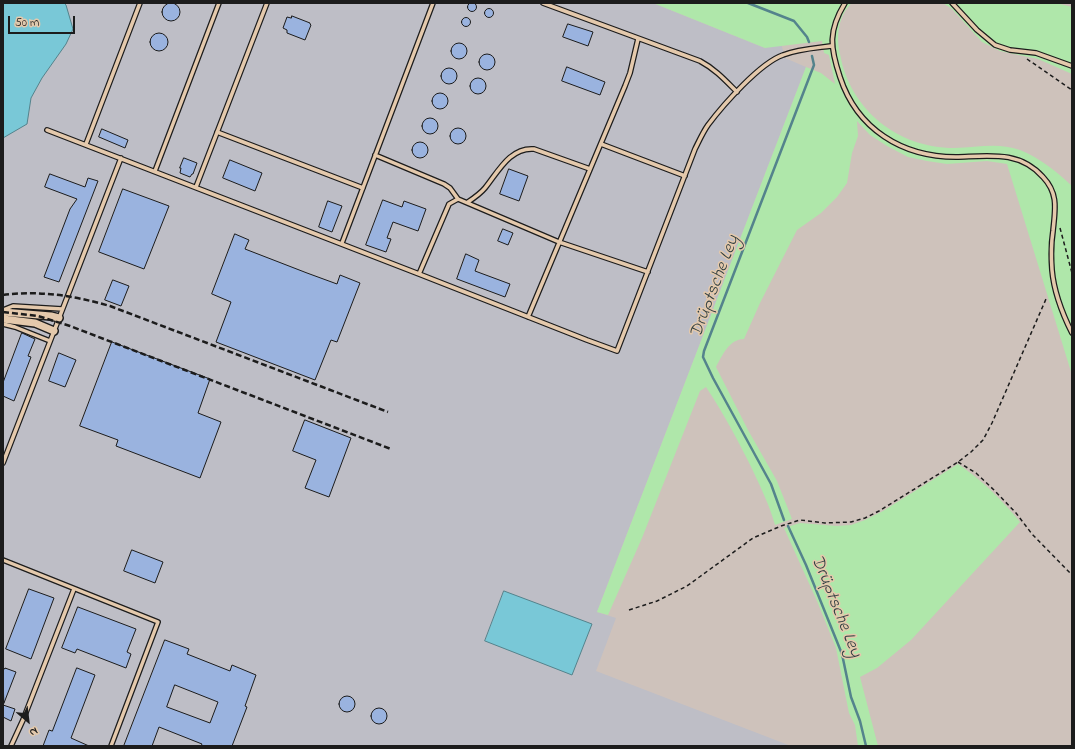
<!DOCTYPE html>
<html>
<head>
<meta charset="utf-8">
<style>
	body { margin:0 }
	#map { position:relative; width:1075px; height:749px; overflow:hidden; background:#cec2bb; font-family:"Indie Flower",sans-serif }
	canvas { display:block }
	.frame { position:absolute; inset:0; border:4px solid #1c1c1c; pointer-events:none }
	.north { position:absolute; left:8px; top:701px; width:40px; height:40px; -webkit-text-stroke:3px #e4c9ac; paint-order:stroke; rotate:152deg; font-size:11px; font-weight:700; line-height:16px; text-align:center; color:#1c1c1c }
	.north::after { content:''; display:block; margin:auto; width:14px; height:18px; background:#1c1c1c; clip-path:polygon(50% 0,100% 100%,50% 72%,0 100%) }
	.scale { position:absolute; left:8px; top:16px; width:67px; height:18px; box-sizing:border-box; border:2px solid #1c1c1c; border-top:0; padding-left:5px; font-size:12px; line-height:14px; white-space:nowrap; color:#1c1c1c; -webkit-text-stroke:3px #e4c9ac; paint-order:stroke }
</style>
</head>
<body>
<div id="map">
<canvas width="1075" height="749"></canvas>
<div class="frame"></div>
<div class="north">N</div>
<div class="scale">50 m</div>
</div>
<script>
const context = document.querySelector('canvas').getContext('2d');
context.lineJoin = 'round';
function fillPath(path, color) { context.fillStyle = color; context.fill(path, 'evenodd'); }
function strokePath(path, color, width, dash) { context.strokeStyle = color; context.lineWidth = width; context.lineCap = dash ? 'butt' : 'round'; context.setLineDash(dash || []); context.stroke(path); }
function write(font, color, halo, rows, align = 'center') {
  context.font = font + ' "Indie Flower",sans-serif'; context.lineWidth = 3; context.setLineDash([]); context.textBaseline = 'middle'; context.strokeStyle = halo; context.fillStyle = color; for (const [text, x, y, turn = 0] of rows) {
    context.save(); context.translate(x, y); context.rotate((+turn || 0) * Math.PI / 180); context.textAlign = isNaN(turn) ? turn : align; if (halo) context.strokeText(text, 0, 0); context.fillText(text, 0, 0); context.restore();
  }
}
fillPath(new Path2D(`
	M3,3H653L765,48L775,21L785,58L806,67L597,612L616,618L596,671L791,746H3Z`), '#bebec6');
fillPath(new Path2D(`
	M653,3H852C838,15 836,37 840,54C850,110 898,148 954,148C978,148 996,142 1020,150C1040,158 1057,172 1072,186V375L1007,164L987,161L947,164L927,161L908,157L887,146L870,135L857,121L858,136L852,153L847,183L837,197L821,213L797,230L760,303L744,339C729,339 722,356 716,367L748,430L777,481L792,519L775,525C770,507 762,490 754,473C740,444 724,414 706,387L700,391L642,538L608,615L597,612L806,67L821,73L835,84L829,55L824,53L822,41L765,48Z
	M943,3H1056L1072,7V74L1038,59L1000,51L982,42L952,9Z
	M958,464C982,480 1002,500 1020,522L911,640L877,668L860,677L878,746H858L855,725L849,713L836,648L817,601L784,528L800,523L837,526L851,525L865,520L883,511Z`), '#afe7aa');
const water = new Path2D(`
	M3,3H64L66,5L73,29L66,44L42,78L31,98L27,124L3,138Z
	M504,591L592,624L572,675L485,641Z`);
fillPath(water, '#79c8d7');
strokePath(water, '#54838c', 1);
strokePath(new Path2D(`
	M748,3L794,21L807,37L809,42
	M784,520L771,484L713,378L703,357L704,351L814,65L812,56
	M788,526L806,565L842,654L851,697L860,721L866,746`), '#54838c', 2.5);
const building = new Path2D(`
	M467.5 7a4.5 4.5 0 1 1 9 0a4.5 4.5 0 1 1-9 0Z
	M162 12a9 9 0 1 1 18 0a9 9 0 1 1-18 0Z
	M484.5 13a4.5 4.5 0 1 1 9 0a4.5 4.5 0 1 1-9 0Z
	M292,16L310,23V24L311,25L305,40L287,33V30L283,28L287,17L291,18Z
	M461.5 22a4.5 4.5 0 1 1 9 0a4.5 4.5 0 1 1-9 0Z
	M568,24L593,32L588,46L563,37Z
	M150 42a9 9 0 1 1 18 0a9 9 0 1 1-18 0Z
	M451 51a8 8 0 1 1 16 0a8 8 0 1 1-16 0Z
	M479 62a8 8 0 1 1 16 0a8 8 0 1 1-16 0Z
	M567,67L605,82L600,95L562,81Z
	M441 76a8 8 0 1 1 16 0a8 8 0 1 1-16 0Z
	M470 86a8 8 0 1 1 16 0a8 8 0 1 1-16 0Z
	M432 101a8 8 0 1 1 16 0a8 8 0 1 1-16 0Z
	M422 126a8 8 0 1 1 16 0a8 8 0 1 1-16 0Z
	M450 136a8 8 0 1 1 16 0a8 8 0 1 1-16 0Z
	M102,129L128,140L125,148L99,137Z
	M412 150a8 8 0 1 1 16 0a8 8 0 1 1-16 0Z
	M184,158L197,163L193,174H192L190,177L180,173L181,168H180Z
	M230,160L262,173L255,191L223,178Z
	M509,169L528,176L519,201L500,194Z
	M50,174L85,187L88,178L98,181L59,282L44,277L70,209L77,199L45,187Z
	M123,189L169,206L144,269L99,252Z
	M383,200L402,207L404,201L426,209L418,231L393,222L387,238L391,239L386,252L366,245Z
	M328,201L342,206L332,232L319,227Z
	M503,229L513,233L508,245L498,241Z
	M235,234L249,240L245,249L307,273L337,284L340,275L360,283L337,342L331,340L315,380L216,342L231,302L212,294Z
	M466,254L479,260L475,271L510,284L505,297L457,279Z
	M113,280L129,286L121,306L105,300Z
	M22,333L35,339L28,356L31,357L14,401L3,396V383Z
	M112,342L210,379L198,413L221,422L200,478L116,446L118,440L80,426Z
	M59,353L76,360L65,387L49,381Z
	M305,420L351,438L329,497L305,488L316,460L293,451Z
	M132,550L163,562L155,583L124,571Z
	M29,589L54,598L31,659L6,649Z
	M78,607L136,629L127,652L131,654L126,668L77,649L75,653L62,648Z
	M165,640L189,649L187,654L230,671L232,665L256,675L245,706L247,707L232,746H201L202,744L159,727L152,746H124ZM175,685L218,702L210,723L167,707Z
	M3,668L5,669V668L16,672L4,703Z
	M77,668L95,675L71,738L89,746H43L49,730L52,731Z
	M339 704a8 8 0 1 1 16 0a8 8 0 1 1-16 0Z
	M3,705L15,709L11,721L3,717Z
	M371 716a8 8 0 1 1 16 0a8 8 0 1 1-16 0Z`);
fillPath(building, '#9ab3df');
strokePath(building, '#1c1c1c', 1);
const lane = new Path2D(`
	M543,3L700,61C715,69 725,80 737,92
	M845,3C828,31 830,47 840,77C857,129 902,157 956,157C988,156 1019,150 1043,177C1059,194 1055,210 1053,231C1051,244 1051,257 1052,270C1054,293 1062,313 1072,333
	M952,3L977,30L995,45L1010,50L1036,53L1072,66
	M47,130L419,274L587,340L617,351L695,149C699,141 703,132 708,125C723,105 760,63 783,55C798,49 816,48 831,46
	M217,132L363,188
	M86,144L140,3
	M601,144L685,176
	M375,155L444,184L450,188L458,199
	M155,171L219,3
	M196,187L267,3
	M468,202C474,198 480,194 485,188C498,172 510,147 534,149L590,169
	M342,243L433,3
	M419,274L449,204L458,199L559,242L648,272
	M3,310L13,306L62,309
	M528,317L625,86L630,73L638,39
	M3,324L15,327L50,341
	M3,463L121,158
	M3,560L158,622L111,746
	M11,746L23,720L74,589`);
const street = new Path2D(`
	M3,312L51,316L59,318
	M3,319L35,323L54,331`);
strokePath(lane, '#1c1c1c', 6);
strokePath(street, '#1c1c1c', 10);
strokePath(new Path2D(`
	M1027,59L1072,90
	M1060,228L1072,273
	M958,462L976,473L994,490L1016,513L1032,534L1072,575
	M629,610L657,601L687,586L753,538L781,526L800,520L825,523L851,522L865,518L879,511L958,462L971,452L983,440L992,423L1046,299`), '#1c1c1c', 1.5, [4, 3]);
strokePath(lane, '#e4c9ac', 3.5);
strokePath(street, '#e4c9ac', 7);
strokePath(new Path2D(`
	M3,295C40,290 75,296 110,306L388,412
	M3,312L38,316L70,326L391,449`), '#1c1c1c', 2.5, [6, 3]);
write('italic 18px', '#2f3e41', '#e4c9ac', [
	["Drüptsche Ley",716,287,-69],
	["Drüptsche Ley",835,607,68]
]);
</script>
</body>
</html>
